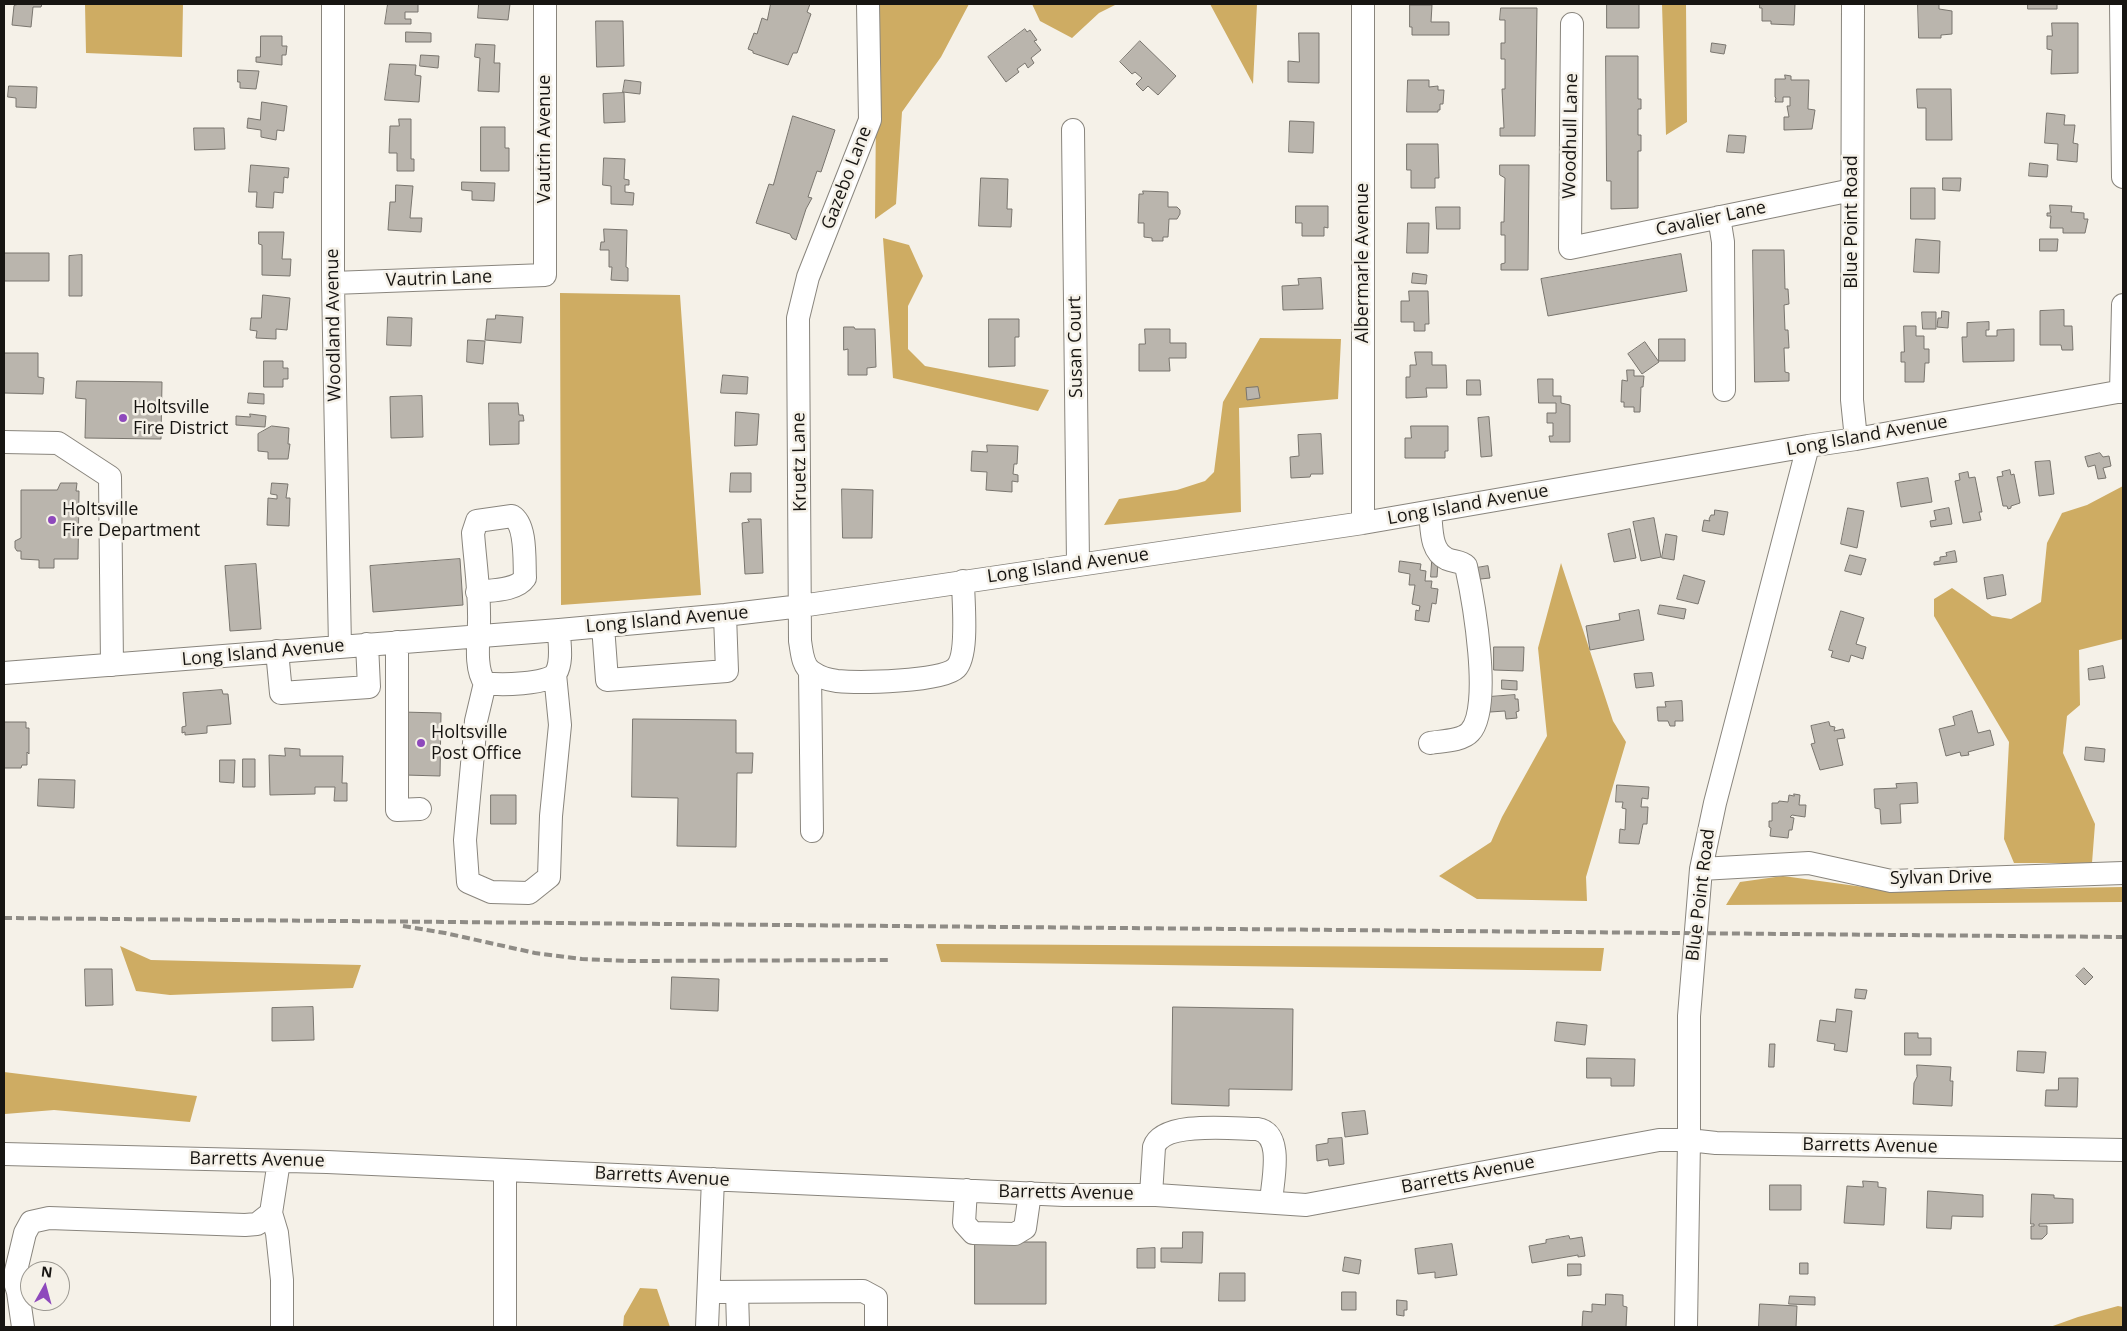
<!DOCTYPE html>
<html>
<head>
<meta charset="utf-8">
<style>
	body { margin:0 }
	#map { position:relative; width:2127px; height:1331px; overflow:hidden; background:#f5f1e8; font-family:"Open Sans",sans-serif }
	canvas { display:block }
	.frame { position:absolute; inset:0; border:5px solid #171512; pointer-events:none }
	.north { position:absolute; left:20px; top:1261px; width:50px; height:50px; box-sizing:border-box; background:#f5f1e8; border:1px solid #9c9992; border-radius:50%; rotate:7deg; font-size:14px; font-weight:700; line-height:20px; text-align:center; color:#171512 }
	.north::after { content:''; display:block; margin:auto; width:18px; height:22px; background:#8e49bc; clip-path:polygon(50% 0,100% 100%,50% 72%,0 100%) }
</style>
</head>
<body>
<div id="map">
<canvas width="2127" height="1331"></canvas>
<div class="frame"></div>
<div class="north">N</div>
</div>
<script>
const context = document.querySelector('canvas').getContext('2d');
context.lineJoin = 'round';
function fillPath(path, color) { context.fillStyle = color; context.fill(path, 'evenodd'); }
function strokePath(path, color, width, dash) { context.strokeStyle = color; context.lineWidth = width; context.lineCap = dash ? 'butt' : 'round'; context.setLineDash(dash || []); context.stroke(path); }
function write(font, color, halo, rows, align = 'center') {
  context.font = font + ' "Open Sans",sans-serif'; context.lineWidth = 5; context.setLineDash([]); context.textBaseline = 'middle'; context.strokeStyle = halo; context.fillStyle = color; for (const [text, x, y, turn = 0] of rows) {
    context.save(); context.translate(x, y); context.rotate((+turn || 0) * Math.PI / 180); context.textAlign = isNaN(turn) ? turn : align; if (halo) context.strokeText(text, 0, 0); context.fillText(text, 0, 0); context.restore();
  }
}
fillPath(new Path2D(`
	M85,4H183L182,57L86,53Z
	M877,4H969L941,57L902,112L896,204L875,219Z
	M1032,4H1117L1099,13L1072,38L1040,21Z
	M1210,4H1257L1253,84Z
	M1662,4H1686L1687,122L1666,135Z
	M883,238L909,245L923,276L908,306V349L925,366L1049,390L1038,411L893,378Z
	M560,293L680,295L701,595L561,605Z
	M1260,338L1341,339L1338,399L1239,408L1241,512L1104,525L1119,499L1177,490L1205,481L1214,472L1223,402Z
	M2123,486V639L2079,650L2080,705L2067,716L2063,753L2095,824L2092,863H2014L2004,839L2009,742L1934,616V599L1952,588L1992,616L2011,619L2041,602L2047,543L2062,513L2087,505Z
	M1561,563L1613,721L1626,742L1586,877L1587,901L1477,899L1439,876L1491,842L1502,817L1547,736L1538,648Z
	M1783,876L1893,891L2123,887V902L1726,905L1740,882Z
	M936,944L1604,948L1601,971L941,962Z
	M120,946L151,960L361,965L353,988L170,995L136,991Z
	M4,1072L197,1096L190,1122L54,1110L5,1114Z
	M640,1288L657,1289L670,1327H623L624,1316Z
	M2118,1306L2123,1307V1327H2050L2078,1317Z`), '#ceac63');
const building = new Path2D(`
	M19,4H42L41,7H33L31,27L12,25L14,6Z
	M388,4H418V12H405V19H411V24H385Z
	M479,4H510L508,20L478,18Z
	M771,4H810L807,12L811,14L797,53H793L788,65L753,53V51L748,49L754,33L757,34L762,18L767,20Z
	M1607,4H1639V28H1607Z
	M1760,4H1795L1794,25L1771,24V21H1762V8H1760Z
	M1918,4H1939V9L1952,11V34L1941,35V38H1919Z
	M2028,4H2057V9H2028Z
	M1410,5H1432L1431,22H1449V35H1412V27H1410Z
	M1501,8H1537L1535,136H1500V128H1504L1502,89H1505V59H1501V43H1505V20H1500Z
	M596,21H623L624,66L597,67Z
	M2052,23H2078V73L2051,74L2052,50L2047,49V36H2052Z
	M1025,29L1027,32L1030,30L1037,40L1034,41L1041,50L1031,58L1034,63L1028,68L1025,63L1017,69L1019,72L1006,82L988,57Z
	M406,32L431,33V42H406Z
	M1299,33H1319V83L1288,82V61L1299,62Z
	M261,36H282V46H287L286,55H282V65L256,62V57H260Z
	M1140,41L1176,76L1158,95L1148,86L1143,91L1136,84L1142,78L1135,72L1132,74L1120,62Z
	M1712,43L1726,45L1724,54L1711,52Z
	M476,44L495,45L494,63H500L499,92L478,91L480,58L475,57Z
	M421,55L439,56L438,68L420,66Z
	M1606,56H1638V99H1641V109H1638V135H1641V151H1638V208L1611,209V181H1607Z
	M390,64L416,65L415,75L421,76L419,102L385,100Z
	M238,70L259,71L256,89L240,88V82H238Z
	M1785,75L1791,76V80H1809L1808,109L1815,110L1812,129L1784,130V117H1789L1787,106H1790V97H1783V102H1775L1776,98L1775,97V79H1785Z
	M625,80L641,82L640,94L623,92Z
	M1408,80H1429V87L1438,86V90H1444L1443,104H1440V110H1438V112H1407Z
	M9,86L37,87L36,108L16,107V98L8,97Z
	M1917,89H1951L1952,140H1926V108H1918Z
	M624,93L625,122L604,123L603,94Z
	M262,102L287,106L284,131L277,130L276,140L261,137V130L247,128L248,118L260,120Z
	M2047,113L2065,115L2064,125H2075L2073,143L2078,144L2077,162L2057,160L2058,144L2045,143Z
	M793,116L835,130L821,172L817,171L808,197L812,198L806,209L796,240L792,238L790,234L756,223L769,184L773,185Z
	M399,119H411V159H414V171H397V153H389L390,126H399Z
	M1290,121L1314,122L1313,153L1289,152Z
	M481,127H505V148H509V171H481Z
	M194,128H224L225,149L195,150Z
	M1729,135L1746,136L1744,153L1727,152Z
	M1407,144H1438L1439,178H1435V188H1411V170H1407Z
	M604,158L625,159L624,179L629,180V185H625V192L634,193L633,205L611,204V186L603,185Z
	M2030,163L2048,165L2047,177L2029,176Z
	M251,165L289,168L288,178L284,177L283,193L274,192L273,208L256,207L257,192H249Z
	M1500,165H1529L1528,270H1501V264L1505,263V235H1501V222H1504L1505,178L1500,175Z
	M981,178L1008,179L1007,209H1012L1011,227L979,226Z
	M1943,178H1961L1960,191L1943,190Z
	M462,182L495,183L494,201L472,200V191L462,190Z
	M396,185L413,186L410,218H422L421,232L388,230L390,202H395Z
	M1911,188H1935V219H1911Z
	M1143,191L1168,192V207H1177L1180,210V214L1177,219H1169L1168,237H1163V241H1152V238L1144,237V223H1138L1139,194H1143Z
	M2050,205L2072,206L2071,212L2084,213V219H2088L2085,233H2063V228H2050L2051,216H2047V213H2050Z
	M1296,206H1328V228L1324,227V236H1302V223H1296Z
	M1436,207H1460V229H1437Z
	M1408,223H1429L1428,253H1407Z
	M604,229L627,230L626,267L628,268V281L611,280L612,267H609V250H600L601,242H604Z
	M259,232H284L282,259H291L290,276L262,275V245L259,244Z
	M1916,239L1940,241L1939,273L1914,272Z
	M2040,239H2058L2057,251H2040Z
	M1753,250H1784L1785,289H1788L1789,304L1784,305L1785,330H1788L1789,348H1784L1785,372L1789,373V381L1755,382Z
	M4,253H49V281H4Z
	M1681,254L1687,291L1548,316L1541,279Z
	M82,255V296H69V256Z
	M1413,273L1427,275L1426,284L1412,283Z
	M1321,278L1323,309L1283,310L1282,286L1299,285L1298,279Z
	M1409,291H1428L1429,324H1425V331H1414V322H1401V301H1409Z
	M263,295L290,298L287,330L276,329V339L256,338L257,331L250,330L251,318H261Z
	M2064,310V326H2072L2073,350H2062L2061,345H2040V311Z
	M1942,311L1949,312L1948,328L1937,327L1938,318H1941Z
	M1922,312H1936V329H1923Z
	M496,315L523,317L521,343L485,340L487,319H495Z
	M388,317L412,318L411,346L387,345Z
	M989,319H1019V337H1015V366L989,367Z
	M1989,322V330H1986V336H1997V330L2014,329V361L1963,362L1962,337H1967V323Z
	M1904,326H1916V336H1924V349H1929V363H1925L1924,382H1905V362H1901V352H1904Z
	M844,327H854L855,329H875L876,367L867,368V375H848V349L844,350Z
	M1145,329H1170V343H1186V358H1169L1170,371H1139V344H1145Z
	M1659,339H1685V361H1659Z
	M468,340L485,341L483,364L467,362Z
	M1645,342L1659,362L1642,374L1628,354Z
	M1415,352H1432V365H1446L1447,388H1426L1427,397L1406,398V377H1410V365H1416Z
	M4,353H38V377L44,378L43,394L4,393Z
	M264,361H283V368H288V379H283V387H264Z
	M1627,370H1634V376H1644L1643,387H1641L1640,412H1634V407H1624V402H1621L1622,380L1627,381Z
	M723,375L748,377L747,394L721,393Z
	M1538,379H1553V396H1561V403L1570,405V442H1550L1549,436H1553V423H1547V413H1556V403H1539Z
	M1467,380H1480L1481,395H1467Z
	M77,381L162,382L161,439L85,438L86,399L76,398Z
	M1258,387L1260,398L1247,400L1246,388Z
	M249,393L264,394V404L248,403Z
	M422,396L423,437L391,438L390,397Z
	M489,403H518L519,415H523L524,421H519V444L490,445Z
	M736,412L759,414L757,445L735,446Z
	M250,414L266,416L265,427L236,425V416L250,417Z
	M1489,417L1492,456L1481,457L1478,418Z
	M272,426L289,428L288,444H290L288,459H268V452L258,451V434Z
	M1411,426H1448V451H1445V458H1405V438H1411Z
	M1321,434L1323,474H1311L1310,477L1291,478L1290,457L1299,456L1298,435Z
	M987,445L1018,446L1017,464H1014L1013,474L1018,475V482L1012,481V492L986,490L987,472L971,471L972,451L987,452Z
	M2100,453L2103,457L2109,456L2111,466L2103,468L2106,478L2098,479L2095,465L2088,467L2085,457Z
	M2050,461L2054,494L2039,496L2035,462Z
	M2010,470L2011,475L2014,474L2020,503L2011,506V508L2008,509L2007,506H2003L1997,477L2003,476L2002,472Z
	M1968,472L1969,478L1975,477L1982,512H1979L1981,520L1963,523L1955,481L1960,480L1959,474Z
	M731,473H751V492H730Z
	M1928,478L1932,502L1901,507L1897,483Z
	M61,483H77L76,491H79L78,559H54V568H39V560L21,559V551H17L15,548V541L21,538V490H57Z
	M272,483L288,484L286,498H290L289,526L267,525L268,498L277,499V495L271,494Z
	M842,489L873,490L872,538H843Z
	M1848,508L1864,511L1857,548L1841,544Z
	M1949,508L1952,524L1931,527L1930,521L1936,520L1934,511Z
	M1715,510L1728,512L1724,535L1702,531L1704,520L1710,521L1709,519L1711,515H1714Z
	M1654,518L1661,557L1641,561L1633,522Z
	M748,519H761L763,573L745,574L742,523L749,522Z
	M1630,529L1636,558L1614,562L1608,534Z
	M1666,534L1677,536L1674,560L1662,558Z
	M1955,551L1957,562L1934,565V562L1940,561V557L1947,556L1946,553Z
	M1850,555L1866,559L1861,575L1845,571Z
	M460,559L463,605L373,612L370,566Z
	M1400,561L1421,564L1420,570L1426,571L1425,581H1432L1431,588L1438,589L1436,604L1432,603L1429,622L1415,620L1416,610L1419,611L1420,606L1412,604L1415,585H1409L1410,574L1399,572Z
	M1432,562L1438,563L1437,577H1431Z
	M256,564L261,629L230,631L225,566Z
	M1488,566L1490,578L1471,580L1476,568Z
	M1684,575L1705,581L1698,604L1677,599Z
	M2003,575L2006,595L1987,599L1984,578Z
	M1660,605L1686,609L1684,619L1658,614Z
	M1639,610L1644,640L1590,650L1586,626L1620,620L1619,614Z
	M1841,611L1864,618L1856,644L1866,647L1863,659L1851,655L1849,662L1831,657L1833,651L1829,650Z
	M1494,647H1524L1523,671L1494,670Z
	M2103,666L2105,678L2089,680L2088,669Z
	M1652,673L1654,686L1636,688L1634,674Z
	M1502,680L1517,681V690L1502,689Z
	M222,690L223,694H228L231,724L207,726V733L185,735V732L182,733V727L186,726L183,693Z
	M1515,695V699H1518L1519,711L1516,712L1517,718L1506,719L1505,711L1490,712L1489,697Z
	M1682,701L1683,721H1675V726H1670L1668,721H1658L1657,707H1666L1665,702Z
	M1972,711L1978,733L1990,730L1994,745L1968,752L1969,755L1961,756L1960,752L1946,756L1939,729L1955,725L1953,717Z
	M402,712L441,713L440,776L405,775Z
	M633,719L736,720V753H753L752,773H737L736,847L677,846L678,798L632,797Z
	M4,722H26V728H29V754L27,752V765H22L21,768H4Z
	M1829,722L1830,726L1835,727L1834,731L1843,729L1845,738L1837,739L1843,765L1820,770L1811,744L1815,743L1811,726Z
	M2086,747L2105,749L2104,762L2085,760Z
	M285,748L300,749V756H343L342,783H347V801H334L335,787H315V794L270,795L269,755L285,756Z
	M243,759H255V787H243Z
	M220,760H235L234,783L220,782Z
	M39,779L75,780L74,808L38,806Z
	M1917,783L1918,803L1900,804L1901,823L1881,824L1880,809L1875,808L1874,789L1897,788L1896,784Z
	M1617,785L1649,787L1648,799L1642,798L1641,807H1648L1647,824H1643L1639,844L1619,843L1620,829L1625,830L1626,809L1622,808L1623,802H1616Z
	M1794,794L1800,795L1799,805H1806L1805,817L1792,815L1790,817L1794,818L1792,830H1789L1788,838L1770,836L1771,828L1769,827V821H1772V803H1778L1779,801L1788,802L1789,795L1794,796Z
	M491,795H516V824H491Z
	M2084,968L2093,977L2085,985L2076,976Z
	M85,969H112L113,1005L86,1006Z
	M672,977L719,979L718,1011L671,1009Z
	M1856,989L1867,990L1865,999L1855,998Z
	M313,1007L314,1040L272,1041V1008Z
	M1173,1007L1293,1009L1292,1090L1229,1089V1106L1172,1104Z
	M1837,1009L1852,1011L1847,1052L1834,1050L1835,1044L1817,1041L1820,1020L1835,1022Z
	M1557,1022L1587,1025L1585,1045L1555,1041Z
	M1905,1033H1918V1038H1931V1055H1905Z
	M1770,1044H1775L1774,1067H1769Z
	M2018,1051L2046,1052L2044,1073L2017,1071Z
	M1587,1058L1635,1059L1634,1086H1611V1078H1587Z
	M1917,1065L1951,1067L1950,1081H1953L1952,1106L1913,1104L1914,1083L1917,1077Z
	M2059,1078H2078L2077,1107L2045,1106L2046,1090H2058Z
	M1365,1111L1368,1134L1345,1137L1342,1113Z
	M1342,1138L1344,1164L1329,1166L1328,1159L1317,1161L1316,1145L1328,1143V1139Z
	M1863,1181L1878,1182V1187L1886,1188L1884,1225L1844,1223L1847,1186L1863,1187Z
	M1770,1185H1801V1210H1770Z
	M1928,1191L1983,1195V1217L1952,1216L1951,1229L1927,1228Z
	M2032,1194L2054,1195V1198L2073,1199V1223L2039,1224V1226H2047V1234L2042,1239H2031V1226H2034V1224H2031Z
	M1183,1232H1203L1202,1263L1161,1262V1248H1182Z
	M1569,1236L1570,1239L1582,1237L1585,1256L1578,1257V1255L1532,1263L1529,1246L1546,1243V1240Z
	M975,1242H1046V1304H975Z
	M1452,1244L1457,1275L1435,1278V1272L1418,1274L1415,1249Z
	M1155,1248V1268H1137V1249Z
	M1345,1257L1361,1260L1359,1274L1343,1271Z
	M1800,1263H1808V1274H1800Z
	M1568,1264H1581V1275L1568,1276Z
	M1220,1273H1245V1301H1219Z
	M1342,1292H1356V1310H1342Z
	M1606,1294L1623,1295V1306L1627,1307L1626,1327H1582L1583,1311L1592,1312V1304L1605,1305Z
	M1790,1296L1815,1297V1305L1789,1304Z
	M1397,1300L1407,1301V1310H1404V1316L1397,1315Z
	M1760,1304L1797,1306L1796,1327H1759Z`);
fillPath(building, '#bab5ad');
strokePath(building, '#79756e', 1);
const minor = new Path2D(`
	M333,4V283L340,647
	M868,4L870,120L808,277L798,318L800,641C802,652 802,666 812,672C819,677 829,680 837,681C858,683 942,682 956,668C969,655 963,600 963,581
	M1853,4L1852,331V400L1856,439
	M2121,4L2123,177
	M1572,24L1570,248L1852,190
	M1073,130L1078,564
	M1719,217L1723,242L1724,390
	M333,283L545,275V4
	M2121,392L2123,305
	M4,442L58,443L110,477L112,665
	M1430,512C1432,529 1430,551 1447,559C1454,562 1461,561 1466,566C1473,598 1493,708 1470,732C1462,741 1441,741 1430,743
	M1363,523V4
	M477,592C492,590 516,591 525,578C524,561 527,525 512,516L477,521L473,533C475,560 479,587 479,614C480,633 473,667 485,683C498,685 549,685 556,673C563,661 559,643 559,630
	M603,626L607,680L727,671L725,615
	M397,642V810L420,809
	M277,651L281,693L369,687L367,644
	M810,672L812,831
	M4,673L559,630L725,615L801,606L1363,523L1808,446L1856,439L2123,391
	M485,683L476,721L465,840L468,882L491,892L529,893L549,877L551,816L560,725L555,674
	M1701,869L1809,863L1891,881L2123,873
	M4,1154L327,1162L1064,1195H1156L1306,1205L1659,1140H1689L1716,1143L2123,1150
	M279,1161L271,1213L277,1233L282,1280V1327
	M505,1170V1327
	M966,1190L964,1223L973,1233L1015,1234L1025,1228L1030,1193
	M1151,1195L1154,1147C1163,1120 1234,1129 1257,1129C1285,1133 1272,1183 1271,1202
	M709,1292L863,1291L876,1298V1327
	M737,1292L738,1327
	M23,1327L18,1292L14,1279L25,1233L31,1222L49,1218L245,1225L257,1224L271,1213
	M707,1327L713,1179
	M1686,1327L1689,1140V1016L1701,869L1715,803L1808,446`);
strokePath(minor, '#89857d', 24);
strokePath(minor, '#fff', 22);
strokePath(new Path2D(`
	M4,918L2123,937
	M403,926L445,933L535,953L582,959L629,961L889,960`), '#8f8c86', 4, [8, 4]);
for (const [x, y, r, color] of [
	[123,418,5,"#8e49bc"],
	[52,520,5,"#8e49bc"],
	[421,743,5,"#8e49bc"]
]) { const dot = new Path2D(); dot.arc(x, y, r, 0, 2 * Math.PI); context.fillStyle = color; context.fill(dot); strokePath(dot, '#f5f1e8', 2); }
write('18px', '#171512', '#f5f1e8', [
	["Woodhull Lane",1571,136,-89],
	["Vautrin Avenue",545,139,-90],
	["Gazebo Lane",847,178,-69],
	["Cavalier Lane",1711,219,-12],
	["Blue Point Road",1852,222,-90],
	["Albermarle Avenue",1363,263,-90],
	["Vautrin Lane",439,279,-2],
	["Woodland Avenue",334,325,-91],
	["Susan Court",1076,347,-91],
	["Long Island Avenue",1867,436,-10],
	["Kruetz Lane",800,462,-91],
	["Long Island Avenue",1468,505,-10],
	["Long Island Avenue",1068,566,-8],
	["Long Island Avenue",667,620,-5],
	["Long Island Avenue",263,653,-5],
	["Sylvan Drive",1941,878,-1],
	["Blue Point Road",1701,895,-83],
	["Barretts Avenue",1870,1146,1],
	["Barretts Avenue",257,1160,1],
	["Barretts Avenue",1468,1175,-11],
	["Barretts Avenue",662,1177,3],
	["Barretts Avenue",1066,1193,1]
]);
write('18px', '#171512', '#f5f1e8', [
	["Holtsville",133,408],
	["Fire District",133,429],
	["Holtsville",62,510],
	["Fire Department",62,531],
	["Holtsville",431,733],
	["Post Office",431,754]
], 'left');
</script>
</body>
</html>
